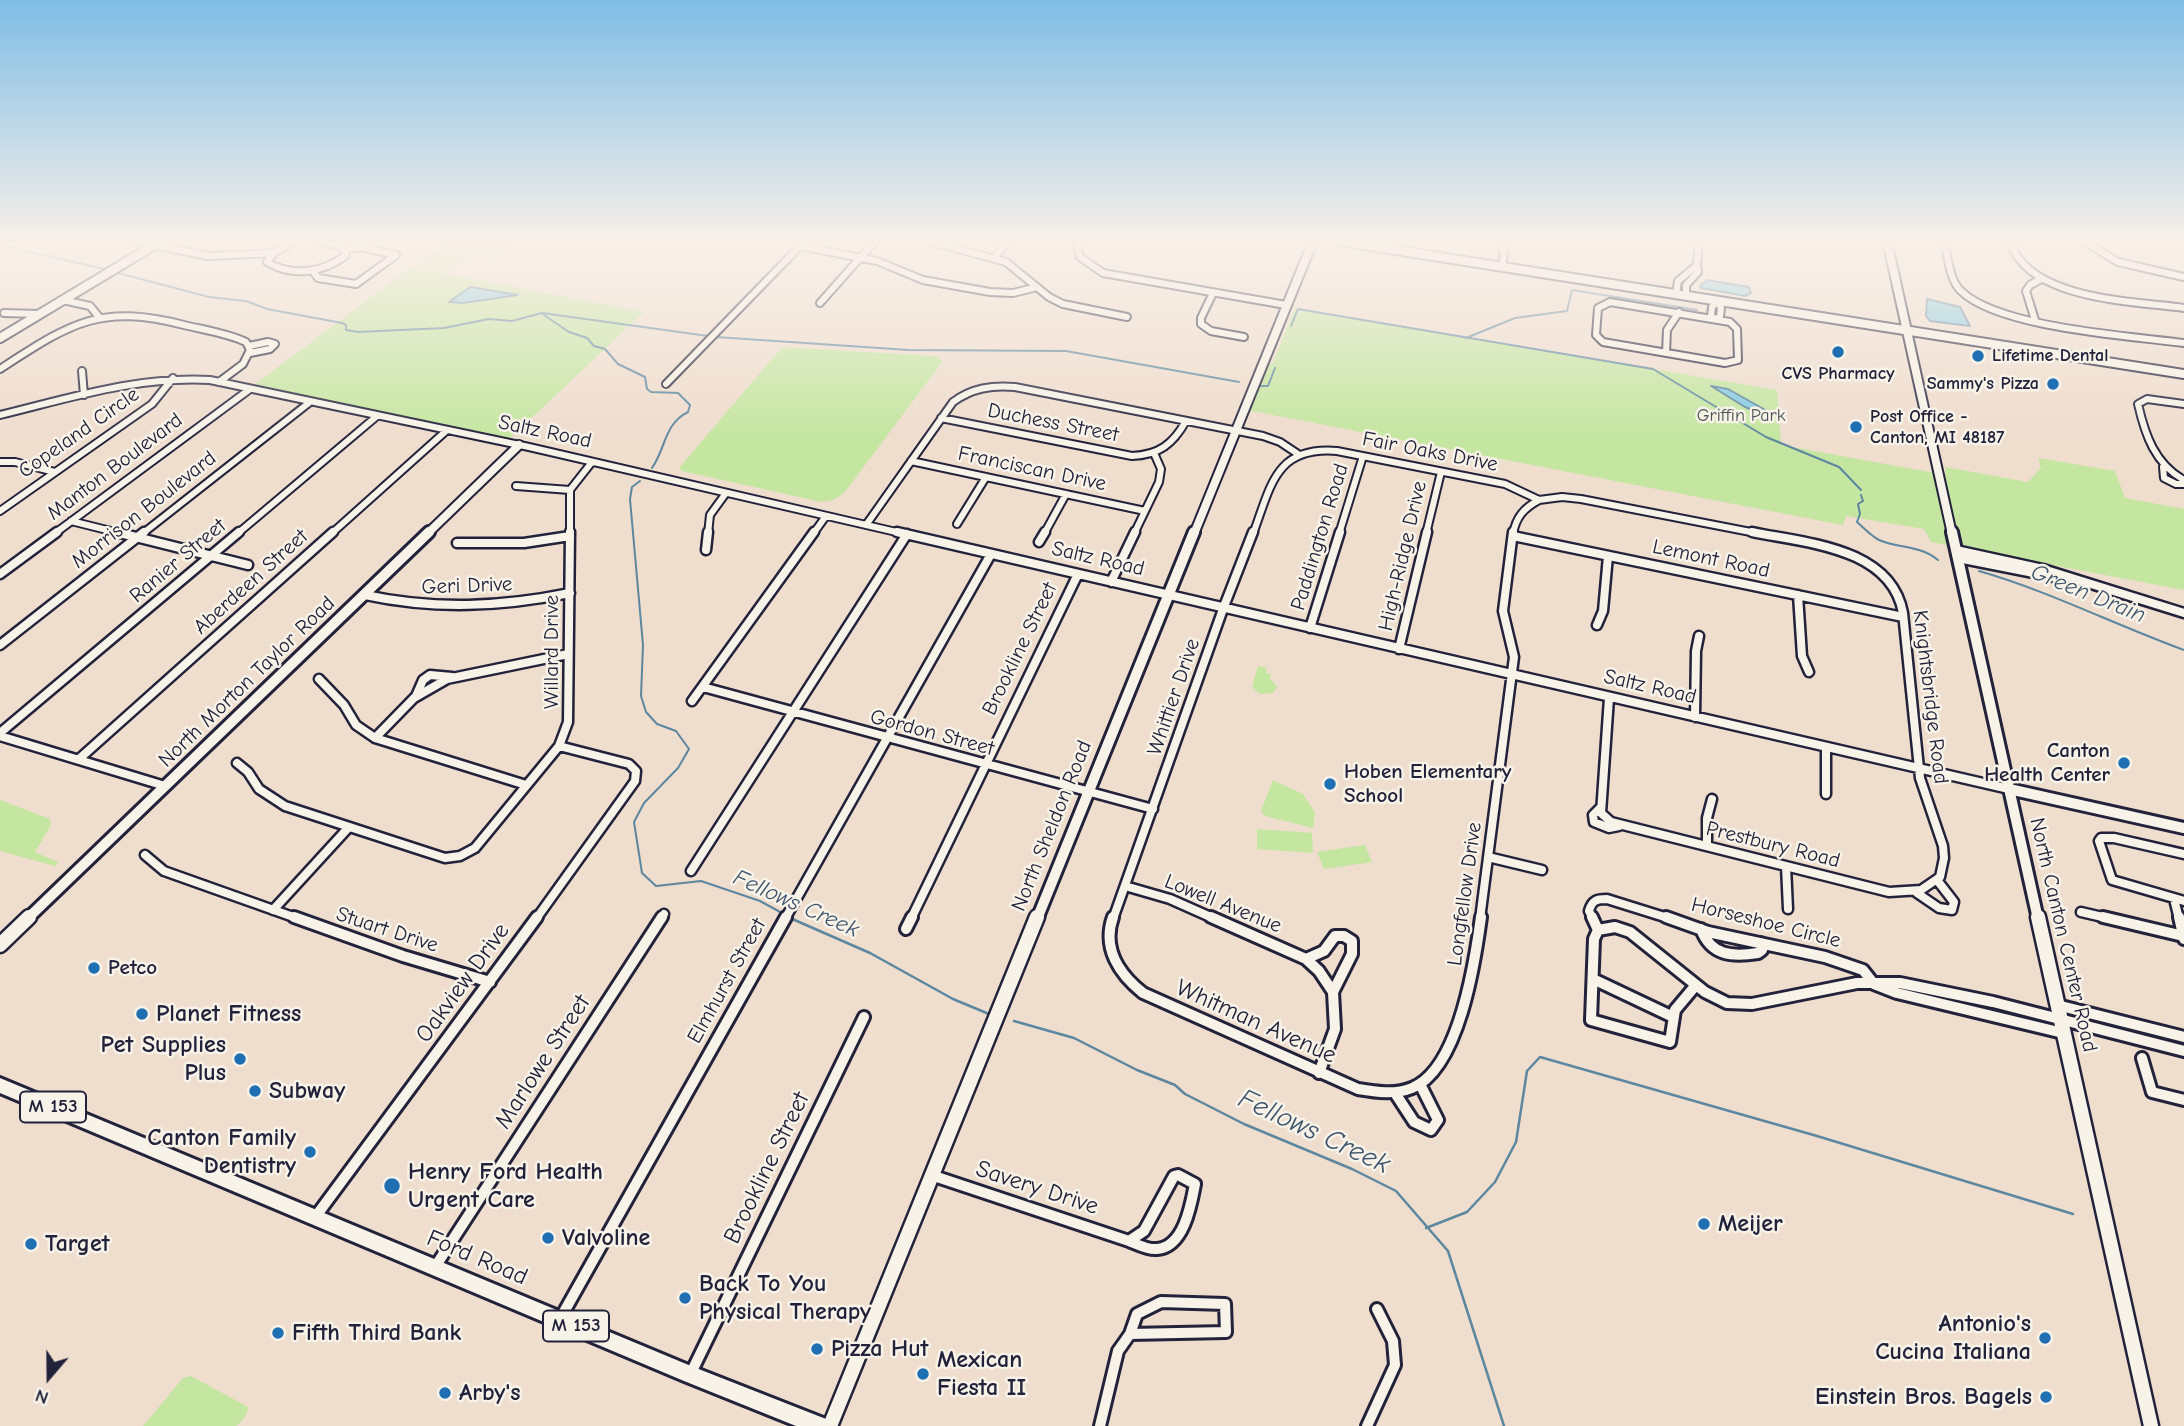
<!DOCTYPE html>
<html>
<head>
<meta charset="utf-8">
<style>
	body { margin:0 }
	#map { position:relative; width:2184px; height:1426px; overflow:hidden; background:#efddce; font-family:"Comic Neue",sans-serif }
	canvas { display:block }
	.north { position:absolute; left:14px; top:1342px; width:70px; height:70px; -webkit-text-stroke:5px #f7f3e8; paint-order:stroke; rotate:200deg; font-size:19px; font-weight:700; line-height:28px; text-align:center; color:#22223b }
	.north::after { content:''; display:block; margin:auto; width:24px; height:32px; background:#22223b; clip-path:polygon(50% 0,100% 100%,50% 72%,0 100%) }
</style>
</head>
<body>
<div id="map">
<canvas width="2184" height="1426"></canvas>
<div class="north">N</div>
</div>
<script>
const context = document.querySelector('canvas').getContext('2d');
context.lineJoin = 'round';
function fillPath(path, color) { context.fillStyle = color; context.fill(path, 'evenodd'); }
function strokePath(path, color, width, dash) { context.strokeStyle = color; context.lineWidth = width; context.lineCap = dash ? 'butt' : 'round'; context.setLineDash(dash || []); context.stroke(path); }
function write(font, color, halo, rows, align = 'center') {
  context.font = font + ' "Comic Neue",sans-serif'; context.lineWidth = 5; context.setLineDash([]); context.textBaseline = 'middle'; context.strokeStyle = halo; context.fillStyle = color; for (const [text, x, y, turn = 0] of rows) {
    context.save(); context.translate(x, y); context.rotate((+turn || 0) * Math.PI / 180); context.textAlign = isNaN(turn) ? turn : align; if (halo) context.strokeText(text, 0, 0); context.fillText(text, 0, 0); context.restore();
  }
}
fillPath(new Path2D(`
	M449,241H492L511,245L495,259L472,254C442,274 453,274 415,267Z
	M411,267L644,312L507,441L254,385Z
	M1295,308L1777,390L1781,445L1946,475L1945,467L2028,482L2041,468L2038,458L2115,471L2125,498L2184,509V590L1931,542L1924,529L1846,516L1843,525L1247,410L1266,365L1273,363Z
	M782,347L936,356L943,361L844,493L833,500L822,502L682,471L679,468Z
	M1258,666L1267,668L1266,673L1271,674L1270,678L1277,687L1273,693L1260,694L1252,687Z
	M1273,780L1303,794L1315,812L1313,828L1265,816L1261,811Z
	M0,800L50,819L51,825L35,852L58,862L55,866L0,851Z
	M1257,829L1312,833L1313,853L1257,849Z
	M1365,845L1372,862L1324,869L1317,852Z
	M191,1376L248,1407C248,1415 242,1421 236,1426H143L183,1378Z`), '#c4e6a0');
const water = new Path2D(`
	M1707,280L1749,287L1751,293L1745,296L1701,288L1700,286Z
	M470,287L518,295L463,303L449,302Z
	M1927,299L1960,307L1970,326L1930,321L1926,316Z
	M1711,386L1728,389L1767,411L1769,417L1745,407Z`);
fillPath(water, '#82cae2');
strokePath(water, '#5c879f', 2);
strokePath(new Path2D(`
	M0,245L104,269
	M118,273L209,297L246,301L267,309L342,323L346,325V330L358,332L444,328L489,319L512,321L542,313L708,336
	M544,315L569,332L587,338L594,346L605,349L618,364L645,377L647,389L651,392L678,393L690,405L688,412C664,424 666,448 652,468
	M1291,326L1298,309L1653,369L1766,437L1839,467L1861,490
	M716,337L909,350L1066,351L1239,382
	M1466,338L1515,318L1567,311L1572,290L1697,310
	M1261,386H1268L1275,368
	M640,481L632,487L630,499L643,645L641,696L646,712L657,724L676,731L689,749L678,768L644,803L634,822L642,873L656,886L701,881L760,901L782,913
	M1861,495L1863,501L1858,504L1860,514L1857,522C1864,528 1871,536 1879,540C1900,549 1920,545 1938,560
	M1979,571C2049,591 2115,625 2184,650`), '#5c879f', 2);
strokePath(new Path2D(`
	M790,918L870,953L953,999L989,1014
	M1014,1021L1074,1038L1137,1070L1175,1085L1185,1094L1244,1124L1352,1169L1396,1191L1448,1251L1504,1426
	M1426,1228L1467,1212L1495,1182L1516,1142L1527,1071L1540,1057L1817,1136L2073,1214`), '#5c879f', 2.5);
const streetFar2 = new Path2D(`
	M135,241L208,256L274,253
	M295,241L274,253L267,262C292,277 322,273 345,256L346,250L338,245L317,241
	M929,241L1006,262L1049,297L1063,304L1127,317
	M1076,241L1080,257L1103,273L1286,305
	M1500,241L1504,253L1502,267
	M1944,241C1948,256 1949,280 1961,291C1999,328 2131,336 2184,343
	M2010,241C2027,300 2133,301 2184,308
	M2084,241L2118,262L2184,277
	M800,246L877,261L923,280L990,292L1013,293L1037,287
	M995,257L1009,241
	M1697,265L1699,241
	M313,271L318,278L356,284L396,255L361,247L345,249
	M1213,293L1201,318V324L1211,331L1244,337
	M1676,294L1678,281L1697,265L1698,272L1686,285V296
	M63,300L90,306L99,317
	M1717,301L1721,308L1720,317L1715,319L1711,316L1712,307Z
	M1610,302L1730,322L1737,329L1738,360L1725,363L1603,342L1596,335L1598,308Z
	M820,303L875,241
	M4,313L39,314
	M2035,320L2026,291L2030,285L2041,279
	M249,346L268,342L275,344L270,349L250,353
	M1666,353L1667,330L1679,312
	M0,369C70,324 98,303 184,325C205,330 227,333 246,342L250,350L243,364L219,382
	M82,371L84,395
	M666,384L805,241
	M2184,404L2147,399L2138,404C2145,435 2155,464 2184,480
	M0,415C70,398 137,376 210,380L529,447L905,534
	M941,418L1132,456C1159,455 1173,444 1186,421
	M911,461L1145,511
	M0,462H15L55,472
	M2163,467L2164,478L2176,484H2184
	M516,486L570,490
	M1539,500L1562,497L1581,499L1761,534
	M0,511L152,404L173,378
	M71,521L123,534
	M957,524L986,477
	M866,525L953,402C972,388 992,385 1015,387L1263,436L1280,442L1298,454
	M54,534L250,389
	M142,534L310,402
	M237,534L377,416
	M331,534L446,431
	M570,534V490L592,462
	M708,534L710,515L726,493
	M813,534L826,516
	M1044,534L1066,494
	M1134,534L1159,482L1161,469L1154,453
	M1253,534C1271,486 1275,446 1337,451L1505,484L1539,500
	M1339,534L1363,456
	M1426,534L1441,472
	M1513,534C1516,517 1524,508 1539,500`);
const streetFar1 = new Path2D(`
	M116,532L248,565
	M897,532L2009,789
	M1513,536L1903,617
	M1039,542L1045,532
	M457,543H524L570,536
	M706,550L708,532
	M1956,550L2043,569L2184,613
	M1958,558L2054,577
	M0,574L57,532
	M1111,582L1135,532
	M365,595C435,610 501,607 570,593
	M1798,595L1802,656L1809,672
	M1597,625L1603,611L1608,556
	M1310,628L1340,532
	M0,645L144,532
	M1399,649L1427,532
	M319,679L344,705L356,725L375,738L526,785
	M703,687L1153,809
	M416,696L423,680L430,675L452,677
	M1609,698L1601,813L1611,822L1889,892L1921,890L1940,877L1944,858L1943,846L1920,778L1903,613C1891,547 1805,543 1752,532
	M692,701L814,532
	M1695,717L1696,651L1699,636
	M0,733L239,532
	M0,736L165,786
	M375,738L414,698L447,679L568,654
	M1826,747V794
	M79,759L333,532
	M237,763L248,772L259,789L285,806L445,858L460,856L475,848L559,746L568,722L570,532
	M1601,807L1593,815L1594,822L1609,828L1619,826
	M1707,846V818L1712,799
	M2184,854L2114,838H2101L2099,841L2112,880L2184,901
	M145,855L164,871L299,919
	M1488,857L1542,870
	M1786,866L1788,909
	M691,871L907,534
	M1125,886L1170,899L1215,919
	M1917,893L1939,908L1952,910L1954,902L1937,880
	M2174,899L2179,919
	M273,910L349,827
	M2081,912L2111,919
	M536,919L635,781L636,771L629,764L559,746
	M661,919L664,914
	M785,919L991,554
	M911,919L1078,574
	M1113,919L1223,609L1253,532
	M1480,919L1514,657L1503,611L1513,532
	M1593,919L1589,911C1592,900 1597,899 1607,899L1671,919`);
const street = new Path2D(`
	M294,917L403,956L490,982
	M1113,917C1102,948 1119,974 1143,993L1358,1089C1376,1092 1395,1095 1412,1088C1459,1069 1475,962 1481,917
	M1211,917L1306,959L1324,951L1335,936H1344L1352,941V954L1333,992L1335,1029L1319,1073
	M1592,917L1598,930L1594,939L1591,1020L1670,1042L1675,1010L1696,985
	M1666,917L1708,932L1825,957L1863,970L1874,984L1897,993L2063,1033
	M2103,917L2183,936
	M2179,917L2184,939
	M906,929L912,917
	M1701,929C1711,956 1732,957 1758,953L1762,950L1761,943
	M1598,930L1615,927L1630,932L1705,992L1727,1003L1752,1004L1857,983H1900L1993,1002L2184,1051
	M1306,959L1319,971L1333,992
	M1593,979L1671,1016
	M2057,1005L2184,1037
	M2142,1058L2152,1092L2184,1100
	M1395,1093L1414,1122L1431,1130L1438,1120L1420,1084
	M931,1175L1129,1241
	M1178,1175L1195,1184C1191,1205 1184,1247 1157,1249C1147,1250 1137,1244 1129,1241L1144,1231L1174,1176Z
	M316,1216L537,917
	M435,1267L662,917
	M1161,1302L1225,1304L1226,1332L1130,1334L1137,1314Z
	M560,1319L786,917
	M690,1375L864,1017
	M1100,1426L1118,1351L1130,1334
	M1367,1426L1395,1365L1393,1341L1377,1309`);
const secondaryFar2 = new Path2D(`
	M1338,241L2184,374
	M1887,241L1952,534
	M0,338L161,241
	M427,534L519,445
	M1194,534L1313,241`);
const secondaryFar1 = new Path2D(`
	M1952,532L2038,919
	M2009,789L2184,828
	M27,919L429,532
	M1037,919L1194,532`);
const secondary = new Path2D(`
	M2038,917L2151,1426
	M0,945L29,917
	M830,1426L1037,917`);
const primary = new Path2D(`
	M0,1078L691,1366L826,1419L828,1426H796L684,1381L0,1093Z`);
strokePath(streetFar2, '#22223b', 10);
strokePath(streetFar1, '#22223b', 13);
strokePath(street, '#22223b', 16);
strokePath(secondaryFar2, '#22223b', 12);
strokePath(secondaryFar1, '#22223b', 16);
strokePath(secondary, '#22223b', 19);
strokePath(primary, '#22223b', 6);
strokePath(streetFar2, '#f7f3e8', 6);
strokePath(streetFar1, '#f7f3e8', 8);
strokePath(street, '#f7f3e8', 10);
strokePath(secondaryFar2, '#f7f3e8', 8);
strokePath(secondaryFar1, '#f7f3e8', 10);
strokePath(secondary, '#f7f3e8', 14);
fillPath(primary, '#f7f3e8');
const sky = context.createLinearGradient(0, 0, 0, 441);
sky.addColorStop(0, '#7fbde6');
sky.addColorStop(0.55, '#f8f0e9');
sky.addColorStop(1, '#f8f0e900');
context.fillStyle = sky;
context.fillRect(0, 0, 2184, 441);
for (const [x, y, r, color] of [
	[1838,352,7,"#1f6fb2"],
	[1978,356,7,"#1f6fb2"],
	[2053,384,7,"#1f6fb2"],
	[1856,427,7,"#1f6fb2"],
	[2124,763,7,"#1f6fb2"],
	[1330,784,7,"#1f6fb2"],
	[94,968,7,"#1f6fb2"],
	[142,1014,7,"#1f6fb2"],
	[240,1059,7,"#1f6fb2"],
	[255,1091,7,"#1f6fb2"],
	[310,1152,7,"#1f6fb2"],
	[392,1186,9,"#1f6fb2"],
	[1704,1224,7,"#1f6fb2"],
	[548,1238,7,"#1f6fb2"],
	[31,1244,7,"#1f6fb2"],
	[685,1298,7,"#1f6fb2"],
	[278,1333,7,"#1f6fb2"],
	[2045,1338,7,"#1f6fb2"],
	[817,1349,7,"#1f6fb2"],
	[923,1374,7,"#1f6fb2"],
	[445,1393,7,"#1f6fb2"],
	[2046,1397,7,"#1f6fb2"]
]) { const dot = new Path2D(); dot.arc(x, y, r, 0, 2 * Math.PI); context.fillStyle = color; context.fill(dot); strokePath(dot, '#f7f3e8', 2.5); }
write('bold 18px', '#22223b', '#f7f3e8', [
	["Lifetime Dental",1992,356],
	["CVS Pharmacy",1838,374,"center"],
	["Sammy's Pizza",2039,384,"right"],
	["Post Office -",1870,417],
	["Canton, MI 48187",1870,438]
], 'left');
write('18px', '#4a5354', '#f7f3e8', [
	["Griffin Park",1741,416]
]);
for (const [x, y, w] of [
	[53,1107,66],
	[576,1326,66]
]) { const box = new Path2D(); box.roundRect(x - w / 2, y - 15.5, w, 31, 5); context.fillStyle = '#f7f3e8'; context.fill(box); strokePath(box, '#22223b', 2); }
write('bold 19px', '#22223b', null, [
	["M 153",53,1107],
	["M 153",576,1326]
]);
write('21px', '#22223b', '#f7f3e8', [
	["Duchess Street",1053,423,11],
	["Saltz Road",545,432,12],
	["Copeland Circle",79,433,-35],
	["Fair Oaks Drive",1430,452,11],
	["Manton Boulevard",115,467,-37],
	["Franciscan Drive",1032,469,12],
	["Morrison Boulevard",144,510,-38],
	["Paddington Road",1320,537,-73],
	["High-Ridge Drive",1403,556,-77],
	["Saltz Road",1098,559,13],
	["Lemont Road",1711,559,12],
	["Ranier Street",178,561,-40],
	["Aberdeen Street",251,582,-42],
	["Geri Drive",467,586,-2],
	["Brookline Street",1020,649,-64],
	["Willard Drive",552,652,-90],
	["North Morton Taylor Road",247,682,-44],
	["Saltz Road",1650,687,13],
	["Whittier Drive",1174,697,-71],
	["Knightsbridge Road",1930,697,83],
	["Gordon Street",932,733,15],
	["North Sheldon Road",1052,826,-68],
	["Prestbury Road",1773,845,14],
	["Longfellow Drive",1465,894,-82],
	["Lowell Avenue",1223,904,22],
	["Horseshoe Circle",1766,923,14],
	["Stuart Drive",387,930,18],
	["North Canton Center Road",2063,935,77],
	["Elmhurst Street",727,981,-61]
]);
write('bold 21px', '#22223b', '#f7f3e8', [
	["Canton",2110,751,"right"],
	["Health Center",2110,775,"right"],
	["Hoben Elementary",1344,772],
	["School",1344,796],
	["Petco",108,968]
], 'left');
write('italic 23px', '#3f546d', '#f7f3e8', [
	["Green Drain",2088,594,22],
	["Fellows Creek",796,904,24]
]);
write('24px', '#22223b', '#f7f3e8', [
	["Oakview Drive",463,983,-54],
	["Whitman Avenue",1256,1022,24],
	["Marlowe Street",543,1062,-57],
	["Brookline Street",767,1168,-64],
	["Savery Drive",1037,1188,18],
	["Ford Road",477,1258,23]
]);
write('bold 24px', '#22223b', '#f7f3e8', [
	["Planet Fitness",156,1014],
	["Pet Supplies",226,1045,"right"],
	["Plus",226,1073,"right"],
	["Subway",269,1091],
	["Canton Family",296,1138,"right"],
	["Dentistry",296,1166,"right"],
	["Henry Ford Health",408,1172],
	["Urgent Care",408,1200],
	["Meijer",1718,1224],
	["Valvoline",562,1238],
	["Target",45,1244],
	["Back To You",699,1284],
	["Physical Therapy",699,1312],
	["Antonio's",2031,1324,"right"],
	["Cucina Italiana",2031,1352,"right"],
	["Fifth Third Bank",292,1333],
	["Pizza Hut",831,1349],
	["Mexican",937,1360],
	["Fiesta II",937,1388],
	["Arby's",459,1393],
	["Einstein Bros. Bagels",2032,1397,"right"]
], 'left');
write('italic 28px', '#3f546d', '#f7f3e8', [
	["Fellows Creek",1314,1132,25]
]);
</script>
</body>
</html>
